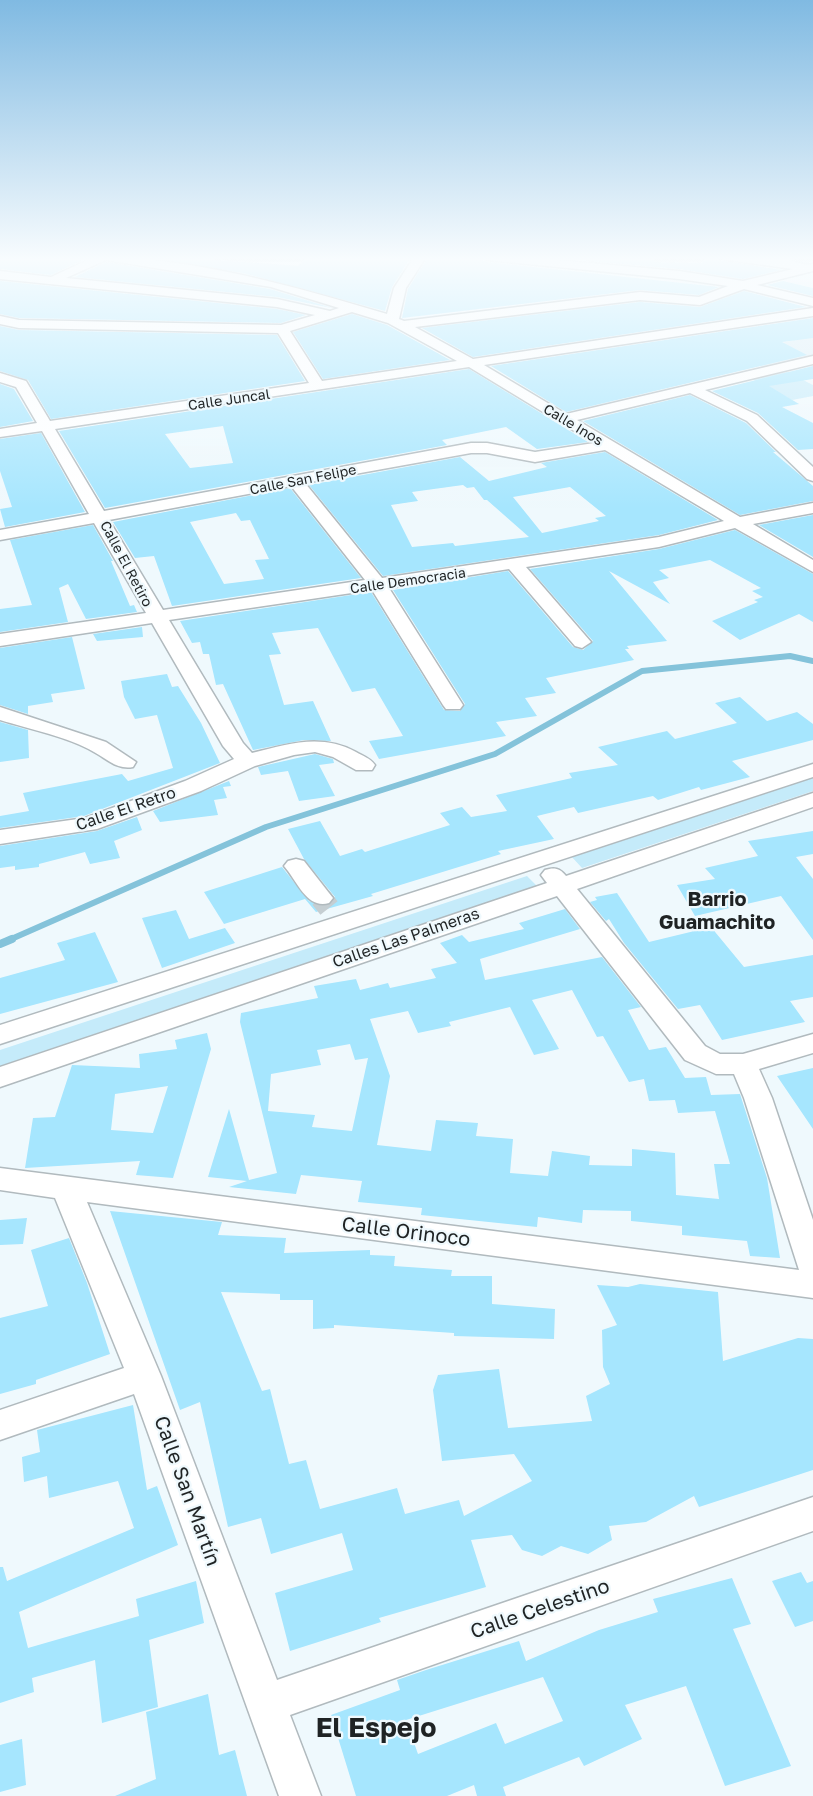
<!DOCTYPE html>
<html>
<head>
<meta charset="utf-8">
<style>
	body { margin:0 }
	canvas { display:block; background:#eff9fd }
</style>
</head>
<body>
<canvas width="813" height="1796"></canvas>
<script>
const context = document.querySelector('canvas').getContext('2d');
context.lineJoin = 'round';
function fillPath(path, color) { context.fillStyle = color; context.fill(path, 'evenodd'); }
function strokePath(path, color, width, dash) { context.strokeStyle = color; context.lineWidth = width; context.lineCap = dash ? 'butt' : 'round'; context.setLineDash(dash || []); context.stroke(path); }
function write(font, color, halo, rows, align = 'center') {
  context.font = font + ' "Golos Text",sans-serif'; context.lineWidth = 4.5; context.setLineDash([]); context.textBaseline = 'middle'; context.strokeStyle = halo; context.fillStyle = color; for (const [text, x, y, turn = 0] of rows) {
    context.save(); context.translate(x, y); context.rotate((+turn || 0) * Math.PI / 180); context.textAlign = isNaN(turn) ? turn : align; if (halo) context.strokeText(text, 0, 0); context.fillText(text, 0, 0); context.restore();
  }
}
fillPath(new Path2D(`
	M813,336V356L763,368L739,352Z`), '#ddeff7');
fillPath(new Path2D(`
	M787,372L813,385V396L792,400L752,379Z
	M813,777V791L582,868L571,856Z
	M527,876L539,888L0,1068V1050Z`), '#c5ebfa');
strokePath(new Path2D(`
	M9,940L266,827L495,754L642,671L790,656L813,661`), '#84c3da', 6);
strokePath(new Path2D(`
	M0,944L12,939`), '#84c3da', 8);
fillPath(new Path2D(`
	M0,257H89L51,275L0,269Z
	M139,257H206L203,259L298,266L309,257H411L392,287L385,311L243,273Z
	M428,257L480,259L487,262L719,287L699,295L640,290L402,318L408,289Z
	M545,257H654V262L702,263L707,258L781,270L743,279L679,269Z
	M106,262L270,289L332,308L277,297L75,277Z
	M0,281L277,309L306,315L281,323L19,318L0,314Z
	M783,281L813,288V296L767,285Z
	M744,291L806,307L473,357L422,328L640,302L700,307Z
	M352,314L387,325L450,360L323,379L293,332Z
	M813,318V338L782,342L807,355L566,412L491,366Z
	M0,326L19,330L277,335L305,381L51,419L28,380L0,371Z
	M813,366V379L769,386L799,404L782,407L813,423V449L798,450L758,413L712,391Z
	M469,369L588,442L537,449L506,427L442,440L447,445L105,508L59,431ZM223,426L233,463L190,468L165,434Z
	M0,384L14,389L33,421L0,427Z
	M690,395L746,423L776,452H773L813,486V501L740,515L583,421Z
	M41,433L85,512L5,527L0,509L12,507L0,471V439Z
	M605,452L718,520L659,535L383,576L309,485L460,457L489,481L547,467L541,463ZM463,485L467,488L474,487L484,500H487L529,537L455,546L453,543L412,547L391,505L418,501L412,492ZM570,487L606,516L595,518L599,521L542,533L513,497Z
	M290,488L361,578L172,606L154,556L135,558L113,522ZM236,513L241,521L250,520L269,559L255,560L264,579L224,584L190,522Z
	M813,515V557L759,525Z
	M93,525L113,561H111L130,606L134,605L137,612L86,619L68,584L59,588L68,622L0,632V609L32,605L10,540Z
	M735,530L813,574V622L799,614L740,640L712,621L758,602L754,600L763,597L752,591L761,588L710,560L659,570L669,578L653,582L670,604L609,571L667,641L627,646L629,649H625L634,660L546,678L556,693L525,698L537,716L496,722L506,736L379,759L369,741L403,736L375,688L352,692L318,628L272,633L281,654L269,655L284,705L313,701L331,741L304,740L253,750L223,684L216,685L209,654H203L200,642L192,643L180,621L371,592L444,710L460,711L465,704L393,590L508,571L573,647L583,650L593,641L530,569L659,549Z
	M142,627L143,637L97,641L93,634Z
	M72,637L85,689L51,694L53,702L28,706V714L0,705V648Z
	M167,674L172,687L178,686L201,723L220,763L84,816L0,828V816L29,811L23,793L122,774L128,781L173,768L157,715L135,719L124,697L121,681Z
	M740,697L767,721L797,712L813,724V740L732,761L750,777L701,790L699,787L658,800L653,796L578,813L574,807L537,816L554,839L498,851L501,854L371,894L373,896L316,912L305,899L224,924L204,892L282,867L309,901L321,906L329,905L335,897L304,859L288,829L320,821L340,856L362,849L365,852L450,825L440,813L462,807L471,817L507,811L496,795L572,778L569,773L618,765L598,747L667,731L675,739L737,723L715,703Z
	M0,722L28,730L29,758L0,762Z
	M315,754L333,759L334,763L319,765L335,796L299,801L288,771L261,775L258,767Z
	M229,781L231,786L223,787L227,798L214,800L218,815L160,822L153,811Z
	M137,817L142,830L114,841L120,858L90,864L85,852L39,864V867L15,870V866L0,868V846L97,831Z
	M813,831V854L796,857L813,879V940L781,896L695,916L677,885L715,879L705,868L758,856L748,841Z
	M617,893L649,942L711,927L744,967L813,955V997L790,1001L805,1022L722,1040L700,1005L678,1009L624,943L609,919L606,921L590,902L597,900L595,897Z
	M565,909L580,929L480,959L485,980L602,957L641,1007L628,1010L649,1050L666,1047L685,1078L706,1077L711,1095L740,1094L767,1178L780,1258L750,1256L747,1241L682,1235V1226L631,1221V1211L583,1210L582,1223L538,1217L537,1227L421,1215L422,1208L358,1202L362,1181L301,1175L296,1194L229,1187L247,1181L208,1177L229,1109L249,1180L277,1173L240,1022L241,1013L318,998L314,986L356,979L360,990L388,983L390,988L436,978L431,969L457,963L440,943L462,935L469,942L524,929L519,923ZM572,990L597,1037L603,1036L629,1082L644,1079L649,1101L675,1100L678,1113L715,1111L730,1164H714L719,1199L676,1195L675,1153L632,1149V1166L589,1165L590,1156L552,1151L548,1176L510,1173L513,1139L476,1136L478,1123L436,1120L431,1151L377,1145L390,1076L370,1019L408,1011L418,1033L451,1026L449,1022L510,1007L534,1055L559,1049L532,1000ZM350,1044L355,1060L368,1058L352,1131L312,1127L315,1115L268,1111L271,1074L321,1065L317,1050Z
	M176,910L189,939L225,928L235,943L162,968L142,918Z
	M95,932L118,982L0,1014V978L65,960L57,943Z
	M207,1033L211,1049L173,1178L136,1175L140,1161L25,1168L33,1118L55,1117L72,1065L140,1068L139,1054L177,1049L175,1040ZM168,1086L153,1133L111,1130L115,1094Z
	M813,1068V1129L777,1076Z
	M110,1211L222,1222L218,1235L286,1238L284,1253L370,1250V1255L395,1256L394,1266L452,1270L451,1276H492V1304L555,1309L554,1339L454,1336V1333L334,1325V1328L313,1329V1300H280V1294L221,1292L262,1391L270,1389L289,1464L306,1460L320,1509L397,1488L405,1514L459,1500L464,1516L532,1481L514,1454L442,1461L433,1390L438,1375L499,1369L508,1428L592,1421L586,1396L610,1384L603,1367L602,1330L617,1325L597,1285L628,1287L640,1284L718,1292L723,1361L798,1338L813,1339V1470L699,1507L694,1496L646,1522L609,1526L612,1540L588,1554L561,1546L542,1556L522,1550L512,1535L471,1540L486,1587L379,1618L381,1622L290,1651L275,1593L353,1570L342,1533L271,1554L261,1518L228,1527L200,1402L180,1410Z
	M27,1218L23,1244L0,1245V1220Z
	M69,1238L87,1283L110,1354L36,1380V1384L0,1394V1318L48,1306L31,1250Z
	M133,1405L147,1490L157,1486L178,1545L19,1612L28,1648L139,1616L136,1599L196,1581L204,1623L149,1640L158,1707L102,1723L95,1660L32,1678L34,1692L0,1703V1567H3L7,1581L134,1528L118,1481L49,1498L47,1476L24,1482L22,1457L40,1452L37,1430Z
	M801,1572L807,1583L813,1581V1621L795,1627L772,1581Z
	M732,1578L751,1624L733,1629L791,1766L725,1786L686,1686L625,1705L642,1739L584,1766L579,1757L503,1787L506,1796H477L474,1785L447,1796H356L331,1715L400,1690L397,1680L426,1670L519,1641L526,1661L599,1630L658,1612L653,1599ZM543,1677L563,1721L505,1744L496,1723L418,1754L406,1720Z
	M208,1694L219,1755L235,1750L247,1796H115L156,1779L146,1712Z
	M22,1739L26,1785L0,1792V1745Z`), '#a6e6fe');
strokePath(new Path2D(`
	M321,898L329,908`), '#c5ced2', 22, [22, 11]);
const minor = new Path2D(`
	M94,257C194,257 292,286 387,314L394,288L414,257H426L406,288L399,319L404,321L640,292L699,297L728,286L679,279L487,260L481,257H522L679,271L743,281L793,269L728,260L722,257C742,257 761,256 781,258C792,260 802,266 813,264V271L757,285L813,298V306L744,289L700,305L640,300L415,327L473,359L813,308V316L484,365L566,414L813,356V364L705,390L757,415L813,467V481L807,479L747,421L690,393L577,420L740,517L813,503V513L753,524L813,560V572L735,528L659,547L526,567L591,642L582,648L575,646L509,569L389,588L463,705L460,709H446L443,705L372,590L169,620L243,743L252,753C288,744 321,733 356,752C363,756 370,758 375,765L372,770H356L333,757L315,752L294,755L255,766L201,791L97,829L0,844V830L85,818L185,781L234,759L223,746L152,623L0,646V634L146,613L94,523L0,540V530L89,514L42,431L0,437V429L37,423L16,387L0,382V373L26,381L50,421L309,383L278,333L19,328L0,324V316L19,320L281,325L315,315L277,307L0,279V271L51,277ZM106,260L271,287L339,308L330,311L277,299L66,278ZM352,312L388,323L457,361L322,381L290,331ZM469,367L594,443L535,452L487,443H471L104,511L55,429ZM605,450L724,521L659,537L382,578L305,483L471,453H487L535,462ZM291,486L365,580L163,610L109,520Z
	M0,707L106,742L136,762L133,767C117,770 107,759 94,752C69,737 29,729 0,720Z
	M813,764V777L0,1044V1025Z
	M813,793V807L577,889L705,1046L720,1054H743L813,1034V1053L759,1069L772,1098L813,1220V1298L87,1202L161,1376L277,1680L813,1497V1531L290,1715L321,1796H279L134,1394L0,1440V1410L124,1368L55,1198L0,1190V1168L799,1270L744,1098L734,1074H716L685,1060L557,896L0,1087V1067L547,883L541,875L545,870C554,867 560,868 566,876Z
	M296,859L304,861L329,893L333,898L329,903C309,909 299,886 288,871L284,866L288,861Z`);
strokePath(minor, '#b1babe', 3);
fillPath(minor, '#fff');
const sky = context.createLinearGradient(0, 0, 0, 508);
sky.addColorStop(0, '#80bae2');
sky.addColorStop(0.51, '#f8fcfe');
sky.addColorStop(1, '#f8fcfe00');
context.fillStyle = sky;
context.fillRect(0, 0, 813, 508);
write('14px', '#1f2324', '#eff9fd', [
	["Calle Juncal",229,400,-8],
	["Calle Inos",573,425,31],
	["Calle San Felipe",303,480,-11],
	["Calle El Retiro",126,564,62],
	["Calle Democracia",408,581,-8]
]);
write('16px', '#1f2324', '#eff9fd', [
	["Calle El Retro",126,809,-19],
	["Calles Las Palmeras",406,938,-19]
]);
write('bold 20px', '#1f2324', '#eff9fd', [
	["Barrio",717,900],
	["Guamachito",717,923]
]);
write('20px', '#1f2324', '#eff9fd', [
	["Calle Orinoco",406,1232,7],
	["Calle San Martín",187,1491,70],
	["Calle Celestino",540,1609,-19]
]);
write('bold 27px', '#1f2324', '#eff9fd', [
	["El Espejo",376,1728]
]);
</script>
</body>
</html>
